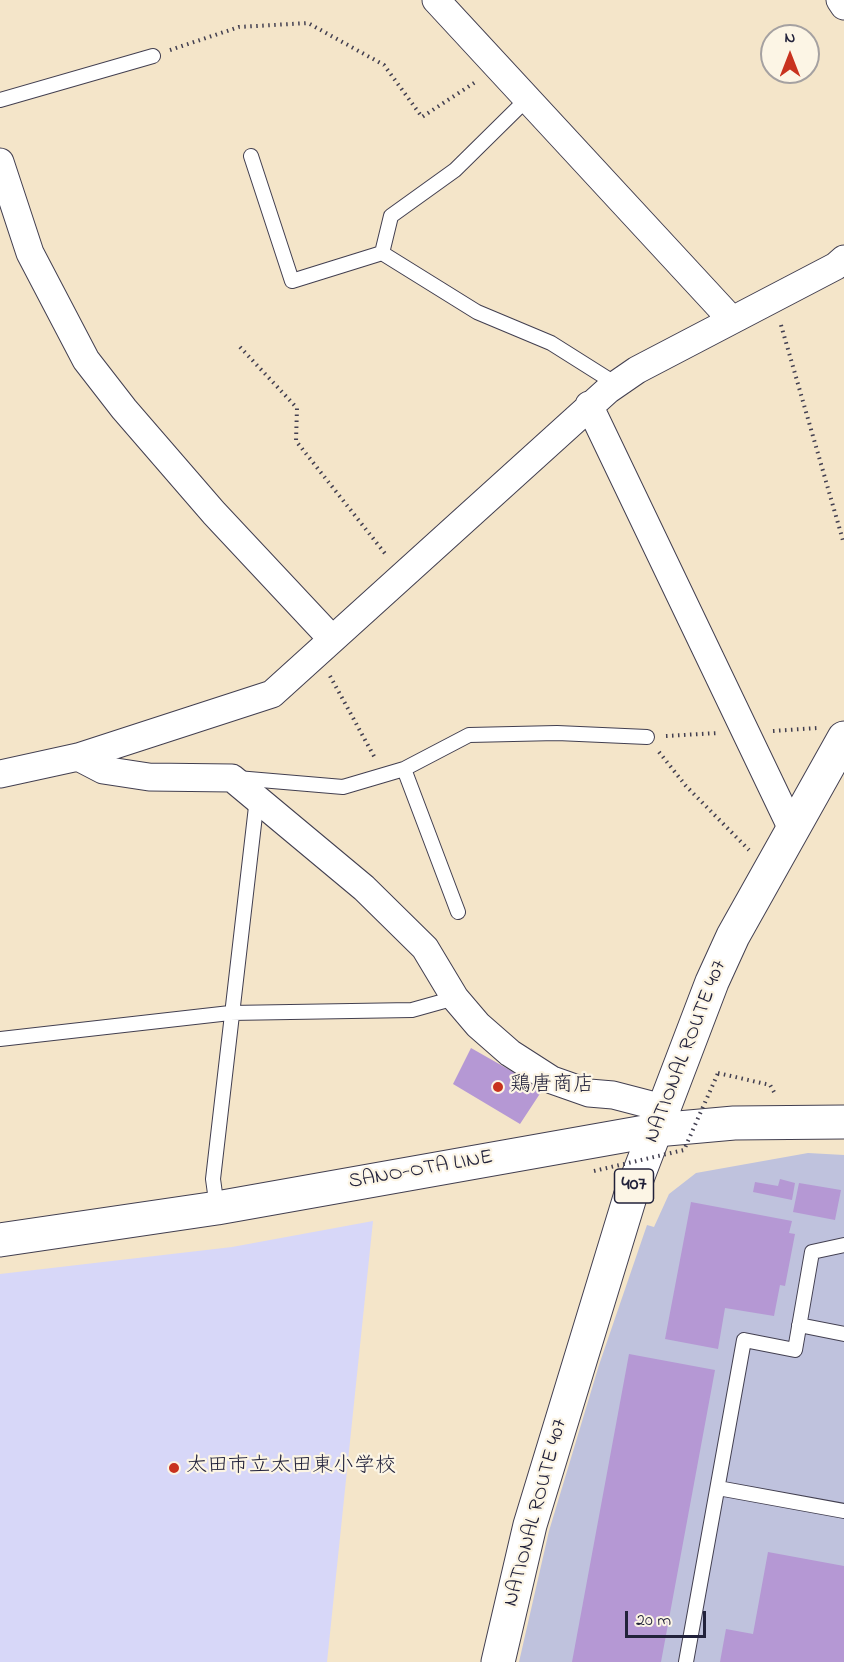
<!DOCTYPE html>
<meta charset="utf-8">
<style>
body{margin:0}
#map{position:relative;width:844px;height:1662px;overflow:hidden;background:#f4e5c9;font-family:"Indie Flower",sans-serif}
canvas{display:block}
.north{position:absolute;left:760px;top:24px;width:60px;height:60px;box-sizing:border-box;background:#fcf5e5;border:2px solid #a5a1a1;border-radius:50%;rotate:0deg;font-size:16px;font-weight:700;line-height:24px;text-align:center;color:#22223b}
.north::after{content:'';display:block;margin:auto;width:21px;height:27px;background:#c8321e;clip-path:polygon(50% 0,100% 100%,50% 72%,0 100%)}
.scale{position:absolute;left:625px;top:1611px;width:81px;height:27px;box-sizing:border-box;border:3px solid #22223b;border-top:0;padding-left:8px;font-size:18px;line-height:21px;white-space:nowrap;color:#22223b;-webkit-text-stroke:4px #fcf5e5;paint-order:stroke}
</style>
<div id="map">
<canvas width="844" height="1662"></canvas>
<div class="north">N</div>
<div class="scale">20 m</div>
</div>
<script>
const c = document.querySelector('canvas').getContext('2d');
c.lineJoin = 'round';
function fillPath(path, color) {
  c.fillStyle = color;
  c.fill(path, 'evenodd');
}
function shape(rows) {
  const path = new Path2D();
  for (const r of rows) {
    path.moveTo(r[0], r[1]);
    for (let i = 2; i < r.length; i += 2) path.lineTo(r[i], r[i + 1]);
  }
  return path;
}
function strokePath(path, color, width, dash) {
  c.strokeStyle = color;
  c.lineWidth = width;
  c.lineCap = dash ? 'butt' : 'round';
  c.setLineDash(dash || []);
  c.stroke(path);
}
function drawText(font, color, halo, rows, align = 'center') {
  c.font = font + ' "Indie Flower","Klee One",sans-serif';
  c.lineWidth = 4.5;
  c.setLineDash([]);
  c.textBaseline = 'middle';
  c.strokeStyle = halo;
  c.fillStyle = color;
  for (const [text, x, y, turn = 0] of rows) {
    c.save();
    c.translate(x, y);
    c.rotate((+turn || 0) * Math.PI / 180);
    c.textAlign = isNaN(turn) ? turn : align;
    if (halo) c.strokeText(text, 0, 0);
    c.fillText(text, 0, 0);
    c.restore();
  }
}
const built = shape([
 [373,1221,327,1662,0,1662,0,1274,232,1247]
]);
const industrial = shape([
 [808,1153,844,1155,844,1662,519,1662,549,1531,599,1365,647,1225,654,1227,669,1194,696,1173]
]);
const building = shape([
 [471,1048,543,1089,520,1124,453,1084],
 [780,1179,795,1183,792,1200,753,1192,755,1182,778,1186],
 [799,1183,841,1190,835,1220,793,1212],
 [691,1202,792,1221,789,1233,795,1234,785,1286,780,1285,774,1316,725,1308,718,1349,665,1339],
 [629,1354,715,1370,661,1662,572,1662],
 [768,1552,844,1566,844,1662,720,1662,726,1629,753,1634]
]);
const path = shape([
 [170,50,239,27,308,23,384,65,422,117,477,81],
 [781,325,844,544],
 [240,347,297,408,296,441,387,556],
 [330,676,375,758],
 [773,731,817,728],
 [666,736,718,733],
 [659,752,686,786,749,850],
 [718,1073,770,1085,774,1092]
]);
const service = shape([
 [0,100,153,56],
 [251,156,292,281,382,253,477,312,551,343,616,384],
 [382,253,391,216,455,170,527,99],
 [404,769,469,735,557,733,647,737],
 [237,778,343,787,404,769,458,912],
 [0,1039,230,1013,412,1010,455,998],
 [217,1208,213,1179,257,798],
 [799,1325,844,1334],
 [718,1488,844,1511],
 [686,1662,744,1340,795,1350,812,1252,844,1245]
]);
const minor = shape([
 [436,0,731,319],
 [840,0,844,6],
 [0,162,30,253,86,360,124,409,214,513,332,639],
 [589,405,792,829],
 [78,757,103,770,149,777,232,778,364,888,425,948,455,998,478,1025,510,1053,552,1080,589,1093,613,1095,663,1108],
 [0,774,78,757,272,694,608,390,637,370,836,266,844,259]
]);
const secondary = shape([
 [0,1240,217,1208,656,1130,734,1123,844,1122]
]);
const trunk = shape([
 [498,1662,530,1525,630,1197,712,982,733,936,844,738]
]);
const pathBridge = shape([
 [594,1171,684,1150,718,1073]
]);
const markers = [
 [498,1087,6,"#c8321e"],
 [174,1468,6,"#c8321e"]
];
const shields = [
 [634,1186,39]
];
const shieldNames = [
 ["407",634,1186]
];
const streetNames = [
 ["NATIONAL ROUTE 407",687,1052,-69],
 ["SANO-OTA LINE",421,1171,-10],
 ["NATIONAL ROUTE 407",537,1513,-75]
];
const poiNames = [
 ["鶏唐商店",510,1087],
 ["太田市立太田東小学校",186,1468]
];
fillPath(built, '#d7d7f8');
fillPath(industrial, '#bfc2dd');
fillPath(building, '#b598d4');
strokePath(service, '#423f50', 16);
strokePath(minor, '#423f50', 29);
strokePath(secondary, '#423f50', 35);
strokePath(trunk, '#423f50', 35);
strokePath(path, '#423f50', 4, [1.5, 4.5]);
strokePath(service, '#fff', 14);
strokePath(minor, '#fff', 27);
strokePath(secondary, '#fff', 33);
strokePath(trunk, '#fff', 33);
strokePath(pathBridge, '#423f50', 4, [1.5, 4.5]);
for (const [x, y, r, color] of markers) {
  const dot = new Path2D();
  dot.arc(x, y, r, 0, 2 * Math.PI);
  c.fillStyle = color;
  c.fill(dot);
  strokePath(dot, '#fcf5e5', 2);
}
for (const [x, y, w] of shields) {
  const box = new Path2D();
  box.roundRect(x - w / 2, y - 17, w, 34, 4.5);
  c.fillStyle = '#fcf5e5';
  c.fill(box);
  strokePath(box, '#22223b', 1.5);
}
drawText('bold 20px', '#22223b', null, shieldNames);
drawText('21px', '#22223b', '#fcf5e5', streetNames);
drawText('21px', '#22223b', '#fcf5e5', poiNames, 'left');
</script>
